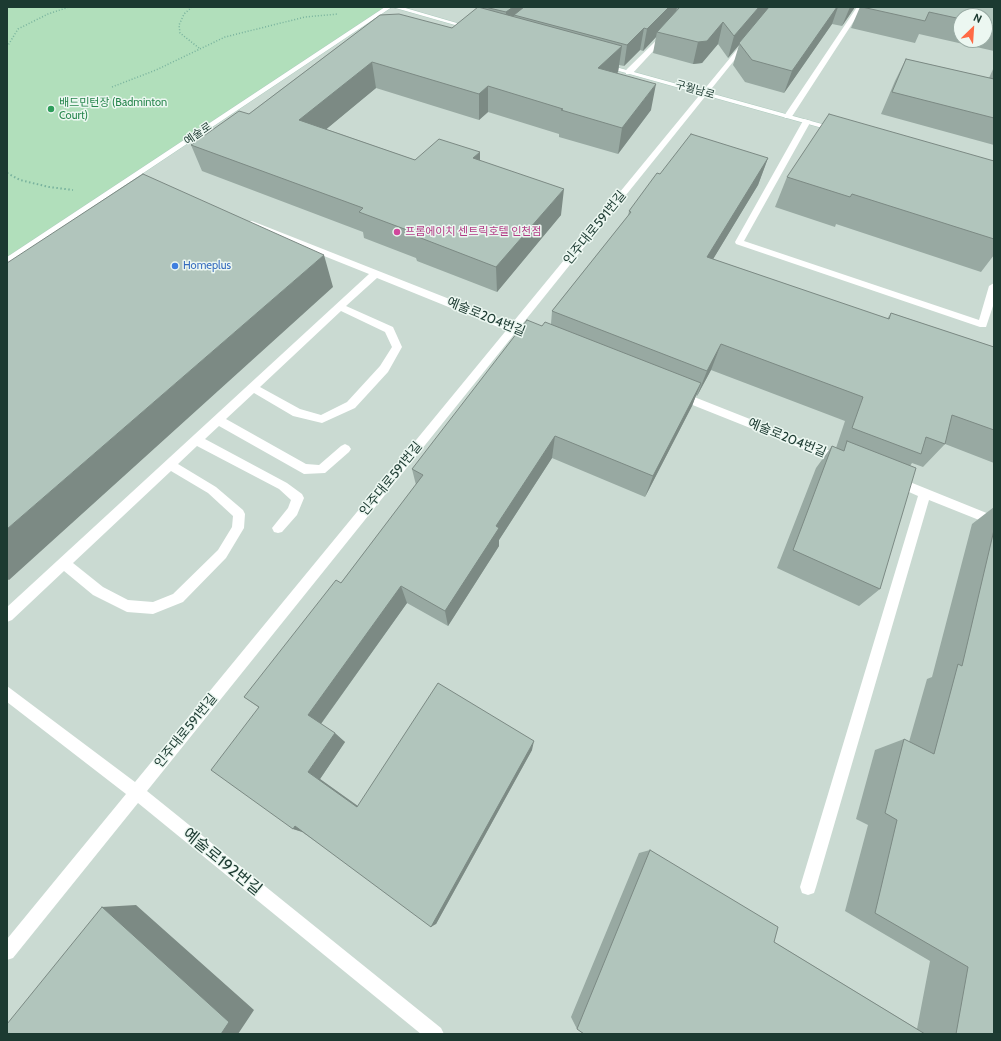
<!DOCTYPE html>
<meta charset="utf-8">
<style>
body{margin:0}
#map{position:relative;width:1001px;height:1041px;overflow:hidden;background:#dceae3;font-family:Cabin,sans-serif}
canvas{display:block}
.frame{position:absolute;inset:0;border:8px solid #1c3a31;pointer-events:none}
.north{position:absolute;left:953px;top:8px;width:40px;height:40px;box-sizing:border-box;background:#ecf7f1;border:1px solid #99aba4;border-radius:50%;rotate:25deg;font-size:11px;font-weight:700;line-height:16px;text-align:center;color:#1c3a31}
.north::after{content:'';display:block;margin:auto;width:14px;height:18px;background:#ff6a45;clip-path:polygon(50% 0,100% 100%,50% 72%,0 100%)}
</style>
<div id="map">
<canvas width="1001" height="1041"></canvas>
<div class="frame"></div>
<div class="north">N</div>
</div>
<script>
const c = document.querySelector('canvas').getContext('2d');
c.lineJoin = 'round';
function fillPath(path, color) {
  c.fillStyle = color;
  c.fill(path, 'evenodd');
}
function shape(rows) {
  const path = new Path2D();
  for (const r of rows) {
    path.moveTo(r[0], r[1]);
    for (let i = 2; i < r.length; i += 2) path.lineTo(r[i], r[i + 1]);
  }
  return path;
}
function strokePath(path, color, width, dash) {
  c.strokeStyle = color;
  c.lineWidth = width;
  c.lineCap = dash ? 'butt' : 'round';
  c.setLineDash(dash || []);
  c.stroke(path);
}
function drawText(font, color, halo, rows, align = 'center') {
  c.font = font + ' Cabin,"Noto Sans KR",sans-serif';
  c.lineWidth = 3;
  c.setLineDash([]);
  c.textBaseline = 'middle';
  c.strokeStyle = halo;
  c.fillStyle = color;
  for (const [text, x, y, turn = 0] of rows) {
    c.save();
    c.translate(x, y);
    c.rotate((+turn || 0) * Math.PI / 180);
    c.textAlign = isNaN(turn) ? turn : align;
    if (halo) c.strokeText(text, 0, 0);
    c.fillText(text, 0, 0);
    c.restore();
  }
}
const built = shape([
 [389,7,994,7,994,1034,7,1034,7,261],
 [961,16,985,16,985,40,961,40]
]);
const green = shape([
 [7,7,389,7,7,261]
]);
const pathFar1 = shape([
 [192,7,184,14,179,25,180,33,199,48],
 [7,47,18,29,48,14,69,7],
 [112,87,156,70,225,37,305,17,338,14]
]);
const path = shape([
 [7,173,20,180,49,187,73,190]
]);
const lane = shape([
 [857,7,863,7,791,118,785,118,784,116,857,7],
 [663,34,668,35,632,74,626,74,626,70,663,34],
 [804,119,811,121,744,241,979,320,989,286,994,283,994,303,986,327,980,327,736,244,735,242,804,119],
 [252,221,538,334,539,337,538,340,530,340,377,278,346,306,393,327,402,347,388,372,355,408,322,423,293,416,254,393,226,419,306,464,319,465,341,446,345,444,349,446,351,449,349,452,325,473,304,474,219,426,205,439,287,483,302,494,304,498,297,515,282,532,278,533,274,532,272,528,288,508,291,500,279,489,197,446,178,464,216,487,243,510,245,514,244,528,226,558,183,602,153,614,127,612,93,595,64,571,12,620,7,622,7,607,369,274,249,226,249,222,252,221],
 [341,311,385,332,392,347,380,366,347,402,321,415,300,409,260,387,341,311],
 [171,471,208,493,233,516,232,527,218,550,173,594,153,602,128,600,103,587,73,563,171,471],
 [679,391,846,457,848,460,846,463,838,463,675,398,674,395,679,391],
 [895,476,994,516,994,526,929,500,816,887,814,893,808,895,802,893,800,887,918,496,891,484,889,481,891,478,895,476]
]);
const street = shape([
 [744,41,749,42,147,791,441,1028,444,1034,421,1034,138,803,13,958,7,960,7,939,126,794,7,702,7,686,135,782,744,41]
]);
const secondary = shape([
 [385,7,402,7,474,28,469,29,392,7,7,264,7,257,385,7],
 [601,64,605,64,840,129,833,131,601,66,601,64]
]);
const wall = shape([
 [484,7,855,7,842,26,832,24,784,93,745,82,733,65,739,45,728,58,718,44,702,63,693,64,653,53,656,37,643,51,640,50,624,66,619,65,618,72,617,73,651,110,618,154,559,137,559,134,488,112,479,120,376,88,326,129,415,160,480,161,561,215,497,292,417,261,416,258,364,238,363,232,202,171,191,145,249,114,380,15,452,28,484,9],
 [860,7,994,7,994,51,919,34,915,43,851,28],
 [961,16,985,16,985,40,961,40],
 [906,59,989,78,994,67,994,145,881,114,895,81],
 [768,158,758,185,713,259,887,319,891,313,994,347,994,463,945,444,923,467,912,463,910,466,880,589,859,606,777,568,816,468,832,446,836,448,845,421,711,370,697,396,696,395,692,406,645,497,552,458,499,540,499,546,448,626,407,603,321,724,345,742,320,779,358,806,532,750,436,924,302,832,293,829,258,707,244,697,341,583,416,485,412,469,542,326,551,324,552,311,628,216,629,211,660,174],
 [994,161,994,255,981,272,836,224,835,227,775,207,787,177],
 [994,507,994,1034,584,1034,577,1029,571,1017,639,853,650,850,774,942,917,1029,930,961,845,911,868,825,856,819,875,750,904,739,909,742,927,679,932,677,972,524]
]);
const shadedWall = shape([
 [513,7,540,7,514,15,514,27,505,34,506,12],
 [669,7,677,7,675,18,657,32,656,37,643,51,647,29],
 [759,7,770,7,739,43,739,45,728,58,734,36],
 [837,7,838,7,832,24,784,93,792,71],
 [850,7,855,7,842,26],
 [723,22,718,44,702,63,693,64,698,42],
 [644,28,640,50,624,66,627,45],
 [622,46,618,72,595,94,598,68],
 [372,62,376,88,306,146,299,120],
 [656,84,651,110,618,154,622,128],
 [488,86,488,112,479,120,479,94],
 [480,152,480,178,473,158],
 [768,158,758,185,698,284,707,257],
 [564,189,561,215,497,292,496,267],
 [324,255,333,287,9,580,7,579,7,529],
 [721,344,711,370,697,396,707,371],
 [701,383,692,406,645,497,653,476],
 [555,436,552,458,499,540,499,546,448,626,445,611,496,526],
 [401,586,407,603,320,725,308,715],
 [335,733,345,742,320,779,366,812,357,807,308,772],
 [534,741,532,750,436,924,431,927],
 [295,826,306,833,293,829],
 [136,905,254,1010,238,1034,221,1034,102,907]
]);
const building = shape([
 [478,7,622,46,598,68,656,84,622,128,561,110,563,109,488,86,479,94,372,62,299,120,415,160,439,139,480,152,473,158,564,189,496,267,413,235,415,233,359,212,363,208,191,145,239,111,249,114,380,15,399,14,452,28,478,7],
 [485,7,513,7,506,12,485,7],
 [524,7,669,7,647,29,644,28,627,45,514,15,524,7],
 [680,7,759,7,734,36,723,22,707,41,698,42,657,32,680,7],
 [769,7,837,7,792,71,752,60,739,43,769,7],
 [862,7,994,7,994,26,985,24,985,16,961,16,961,19,929,12,925,21,862,7],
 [906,59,994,79,994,118,892,92,906,59],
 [829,114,994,161,994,239,852,194,850,197,787,177,829,114],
 [691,134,768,158,707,257,889,319,891,313,994,347,994,430,952,415,945,444,926,437,921,454,852,428,863,397,721,344,707,371,552,311,631,212,629,211,657,173,660,174,691,134],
 [143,174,324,255,7,529,7,263,143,174],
 [527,320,542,326,545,322,701,383,653,476,555,436,496,526,499,528,445,611,401,586,308,715,335,733,308,772,357,807,438,683,534,741,431,927,295,826,293,829,211,770,259,707,244,697,336,580,341,583,423,475,412,469,527,320],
 [847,441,916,468,880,589,793,550,832,446,844,451,847,441],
 [994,530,994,1034,956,1034,968,967,875,913,897,820,885,813,904,739,934,754,958,664,962,666,994,530],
 [650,850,778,927,774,942,925,1034,584,1034,577,1029,650,850],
 [102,907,229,1022,221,1034,7,1034,7,1024,102,907]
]);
const markers = [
 [51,109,4,"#2e9e5b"],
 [397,232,4,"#d1479c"],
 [175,266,4,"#3f7fe0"]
];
const farStreetnames = [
 ["구월남로",695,90,16],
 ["예술로",198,134,-34]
];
const farLeisurenames = [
 ["배드민턴장 (Badminton",59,103],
 ["Court)",59,116]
];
const farHotelnames = [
 ["프롬에이치 센트릭호텔 인천점",405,232]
];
const farShopnames = [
 ["Homeplus",183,266]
];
const streetNames = [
 ["인주대로591번길",595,228,-51],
 ["예술로204번길",486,317,22],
 ["예술로204번길",787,438,22],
 ["인주대로591번길",391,479,-51],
 ["인주대로591번길",186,731,-51]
];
const nearStreetnames = [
 ["예술로192번길",222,862,39]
];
fillPath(built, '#cadad2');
fillPath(green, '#b1dfbb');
strokePath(secondary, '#aecbbf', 1);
strokePath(pathFar1, '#78b29d', 1.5, [1, 2]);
strokePath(path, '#78b29d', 2, [1.5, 2.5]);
fillPath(lane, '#fff');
fillPath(street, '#fff');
fillPath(secondary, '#fff');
fillPath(wall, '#98a9a2');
fillPath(shadedWall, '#7c8a84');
fillPath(building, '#b1c5bc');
strokePath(building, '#7c8a84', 1);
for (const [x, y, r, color] of markers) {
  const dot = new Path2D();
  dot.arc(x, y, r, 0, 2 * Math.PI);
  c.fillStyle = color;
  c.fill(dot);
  strokePath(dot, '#ecf7f1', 1.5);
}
drawText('11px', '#1c3a31', '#ecf7f1', farStreetnames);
drawText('11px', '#27864d', '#ecf7f1', farLeisurenames, 'left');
drawText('11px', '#b23c85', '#ecf7f1', farHotelnames, 'left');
drawText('11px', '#366cbe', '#ecf7f1', farShopnames, 'left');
drawText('13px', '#1c3a31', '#ecf7f1', streetNames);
drawText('16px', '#1c3a31', '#ecf7f1', nearStreetnames);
</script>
